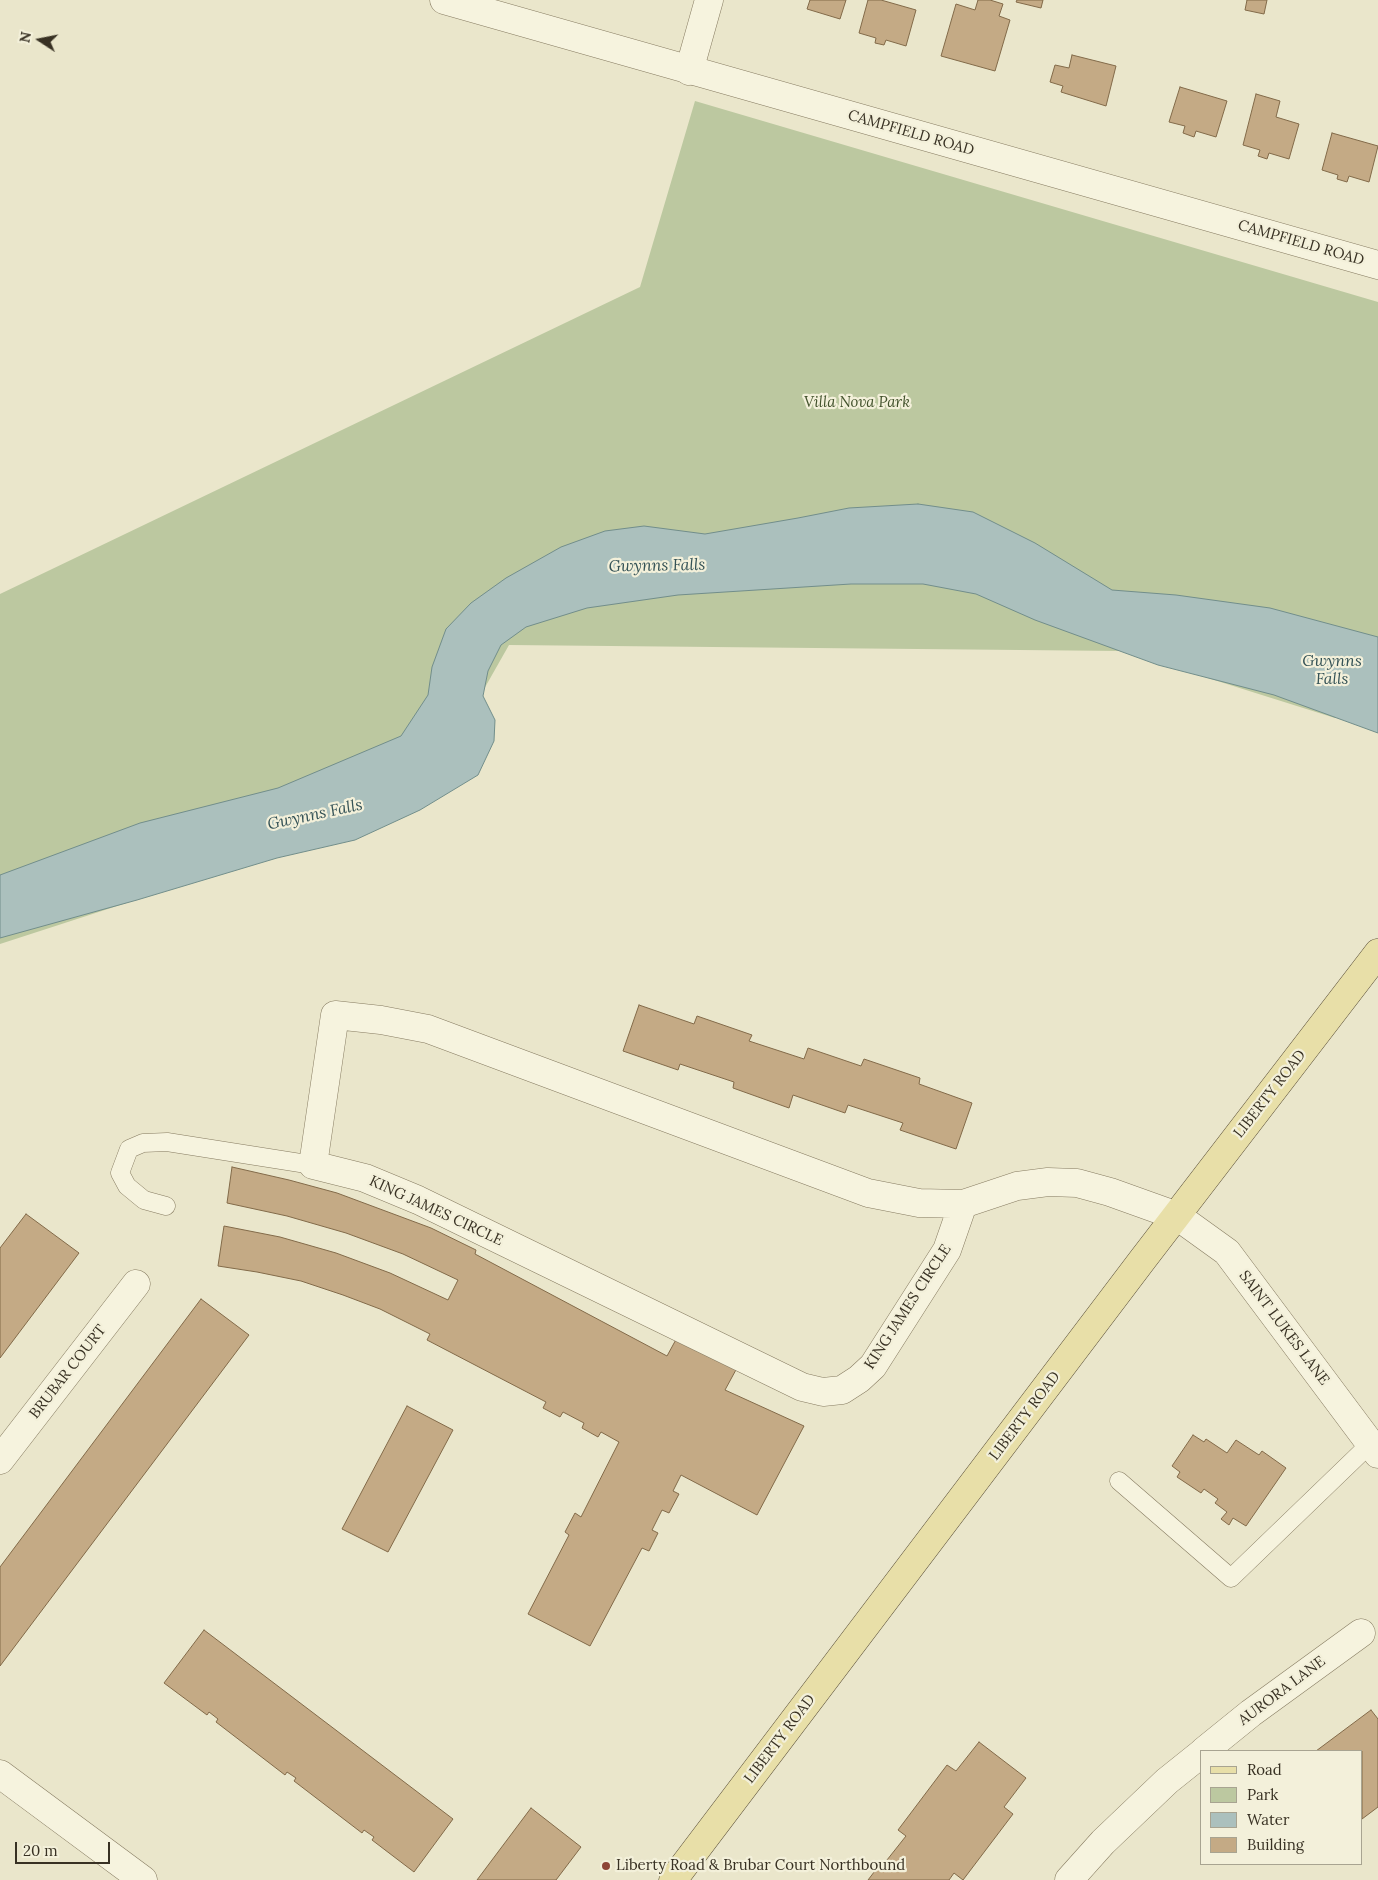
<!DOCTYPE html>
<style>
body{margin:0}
#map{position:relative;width:1378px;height:1880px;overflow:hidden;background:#eae6cb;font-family:Lora,serif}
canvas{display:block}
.legend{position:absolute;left:1200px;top:1750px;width:162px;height:115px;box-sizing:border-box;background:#f3f0da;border:1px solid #a8a491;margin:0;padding:6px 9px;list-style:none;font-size:15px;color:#383123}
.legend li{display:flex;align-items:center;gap:10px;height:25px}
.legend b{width:25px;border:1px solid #a8a491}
.north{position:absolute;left:15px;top:15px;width:50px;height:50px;-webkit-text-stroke:4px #f3f0da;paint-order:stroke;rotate:281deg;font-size:14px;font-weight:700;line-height:20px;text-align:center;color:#383123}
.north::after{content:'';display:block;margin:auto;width:18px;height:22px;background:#383123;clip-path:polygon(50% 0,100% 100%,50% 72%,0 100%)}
.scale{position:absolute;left:15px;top:1842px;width:95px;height:22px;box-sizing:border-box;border:2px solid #383123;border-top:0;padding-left:6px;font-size:15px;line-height:18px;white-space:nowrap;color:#383123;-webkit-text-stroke:4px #f3f0da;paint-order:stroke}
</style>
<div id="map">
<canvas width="1378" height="1880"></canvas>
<ul class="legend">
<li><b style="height:6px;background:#e8dfa8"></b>Road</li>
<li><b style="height:14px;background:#bcc8a0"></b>Park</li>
<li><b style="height:14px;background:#abc0bd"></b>Water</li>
<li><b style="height:14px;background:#c4aa85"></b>Building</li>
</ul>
<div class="north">N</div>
<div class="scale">20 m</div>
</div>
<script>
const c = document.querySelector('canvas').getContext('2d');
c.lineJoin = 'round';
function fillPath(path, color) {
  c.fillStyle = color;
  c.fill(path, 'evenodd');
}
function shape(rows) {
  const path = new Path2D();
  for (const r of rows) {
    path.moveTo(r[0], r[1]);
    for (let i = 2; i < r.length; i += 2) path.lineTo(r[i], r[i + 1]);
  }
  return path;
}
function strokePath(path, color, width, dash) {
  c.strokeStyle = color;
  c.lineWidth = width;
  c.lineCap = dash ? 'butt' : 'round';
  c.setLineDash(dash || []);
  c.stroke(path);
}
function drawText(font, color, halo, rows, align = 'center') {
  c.font = font + ' Lora,serif';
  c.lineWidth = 4.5;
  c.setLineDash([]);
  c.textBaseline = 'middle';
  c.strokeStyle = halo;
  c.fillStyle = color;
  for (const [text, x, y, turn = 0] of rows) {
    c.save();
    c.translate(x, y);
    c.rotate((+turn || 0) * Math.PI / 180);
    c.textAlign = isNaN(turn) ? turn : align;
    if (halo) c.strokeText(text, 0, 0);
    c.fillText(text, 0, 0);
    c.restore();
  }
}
const green = shape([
 [695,101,1378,302,1378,667,1335,718,1122,651,509,645,416,809,0,944,0,594,640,287]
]);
const water = shape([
 [918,504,973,512,1035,543,1112,590,1176,595,1270,608,1378,637,1378,733,1274,695,1158,665,1035,620,976,594,923,584,851,584,678,595,587,608,526,627,501,645,488,671,483,696,495,720,494,741,478,775,420,810,355,840,277,858,137,900,0,938,0,875,140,823,278,788,401,736,428,695,432,667,446,629,471,603,506,578,561,547,605,531,644,526,705,534,798,518,849,508,918,504]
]);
const building = shape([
 [810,0,846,0,840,19,807,9,810,0],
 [868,0,881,0,916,10,906,46,886,40,884,45,875,43,876,38,859,33,868,0],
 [978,0,990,0,1003,4,999,16,1010,20,995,71,941,56,956,4,975,10,978,0],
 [1017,0,1043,0,1041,8,1016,2,1017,0],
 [1247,0,1267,0,1264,14,1245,10,1247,0],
 [1072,55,1116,66,1106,106,1061,92,1063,86,1050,82,1055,65,1069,68,1072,55],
 [1180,87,1227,101,1216,137,1196,131,1194,137,1183,133,1185,126,1169,122,1180,87],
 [1256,94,1280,101,1276,117,1299,124,1289,159,1269,153,1267,159,1258,156,1260,150,1243,145,1256,94],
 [1332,133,1378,146,1369,182,1349,176,1347,182,1337,179,1338,175,1322,170,1332,133],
 [639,1005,694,1024,697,1016,752,1035,749,1041,804,1059,808,1048,861,1066,864,1059,920,1078,919,1084,972,1103,956,1149,900,1130,903,1123,848,1105,845,1113,793,1095,789,1108,733,1088,734,1082,680,1064,678,1070,623,1051,639,1005],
 [232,1167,289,1180,337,1193,431,1228,476,1250,475,1254,667,1356,685,1323,744,1355,725,1390,804,1426,757,1515,681,1475,673,1491,679,1494,669,1513,662,1510,652,1530,658,1533,649,1551,642,1548,590,1646,528,1614,569,1535,565,1532,575,1513,581,1517,619,1442,601,1432,598,1437,582,1428,584,1423,563,1412,560,1417,543,1408,546,1402,427,1340,430,1334,380,1309,343,1295,301,1281,257,1272,218,1266,224,1226,280,1237,336,1253,390,1273,448,1300,458,1280,403,1254,346,1233,287,1216,227,1203,232,1167],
 [26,1214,79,1253,0,1358,0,1248,26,1214],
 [201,1299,249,1335,0,1666,0,1567,201,1299],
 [407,1406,453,1430,388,1552,342,1529,407,1406],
 [1193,1435,1204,1442,1206,1439,1227,1453,1236,1440,1259,1455,1262,1451,1286,1468,1246,1526,1233,1518,1229,1525,1221,1519,1227,1512,1215,1503,1218,1499,1204,1489,1201,1493,1177,1477,1180,1472,1172,1466,1193,1435],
 [204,1630,453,1819,414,1872,372,1840,374,1837,364,1830,362,1833,294,1781,296,1778,287,1772,285,1775,216,1722,218,1719,209,1712,207,1715,164,1683,204,1630],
 [1371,1710,1378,1719,1378,1807,1362,1819,1362,1751,1316,1751,1371,1710],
 [979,1742,1026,1778,1004,1807,1013,1814,963,1880,954,1873,949,1880,868,1880,881,1863,883,1865,906,1836,898,1830,947,1765,956,1771,979,1742],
 [531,1808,581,1847,556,1880,477,1880,531,1808]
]);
const service = shape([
 [166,1206,144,1200,127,1186,120,1173,129,1149,143,1143,167,1142,313,1165],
 [1119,1481,1231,1578,1370,1444]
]);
const minor = shape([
 [689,71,709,0],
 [963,1204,947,1250,873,1366,859,1379,842,1390,823,1392,802,1387,418,1200,365,1178,313,1165,335,1015,381,1020,428,1029,868,1193,919,1203,963,1204,1017,1186,1048,1182,1077,1183,1110,1192,1177,1216],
 [0,1460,136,1284],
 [1204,1751,1251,1713,1361,1633],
 [0,1774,143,1880],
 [1069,1880,1103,1842,1167,1781,1202,1753]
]);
const tertiary = shape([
 [444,0,1378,265],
 [1177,1216,1227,1252,1378,1454]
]);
const primary = shape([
 [673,1880,1143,1259,1378,953]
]);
const markers = [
 [606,1866,5,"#8e4637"]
];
const streetNames = [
 ["CAMPFIELD ROAD",911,133,16],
 ["CAMPFIELD ROAD",1301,243,16],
 ["LIBERTY ROAD",1270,1094,-52],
 ["KING JAMES CIRCLE",436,1211,25],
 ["KING JAMES CIRCLE",908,1307,-57],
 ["SAINT LUKES LANE",1284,1328,53],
 ["BRUBAR COURT",68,1372,-52],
 ["LIBERTY ROAD",1025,1416,-53],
 ["AURORA LANE",1282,1691,-37],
 ["LIBERTY ROAD",780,1739,-53]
];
const parkNames = [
 ["Villa Nova Park",857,403]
];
const poiNames = [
 ["Liberty Road & Brubar Court Northbound",616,1866]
];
const waterNames = [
 ["Gwynns Falls",657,566,-1],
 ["Gwynns",1332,661],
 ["Falls",1332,679],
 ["Gwynns Falls",315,815,-12]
];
fillPath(green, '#bcc8a0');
fillPath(water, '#abc0bd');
strokePath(water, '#728e8b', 1);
fillPath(building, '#c4aa85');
strokePath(building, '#826a49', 1);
strokePath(service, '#867b61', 19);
strokePath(minor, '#867b61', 29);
strokePath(tertiary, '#867b61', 29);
strokePath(primary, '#544934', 29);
strokePath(service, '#f6f3de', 18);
strokePath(minor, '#f6f3de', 28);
strokePath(tertiary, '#f6f3de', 28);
strokePath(primary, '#e8dfa8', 28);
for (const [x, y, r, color] of markers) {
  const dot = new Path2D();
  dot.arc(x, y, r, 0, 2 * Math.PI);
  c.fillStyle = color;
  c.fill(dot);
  strokePath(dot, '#f3f0da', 2);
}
drawText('15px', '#383123', '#f3f0da', streetNames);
drawText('italic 15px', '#42522c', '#f3f0da', parkNames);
drawText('15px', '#383123', '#f3f0da', poiNames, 'left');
drawText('italic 16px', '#345256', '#f3f0da', waterNames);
</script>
